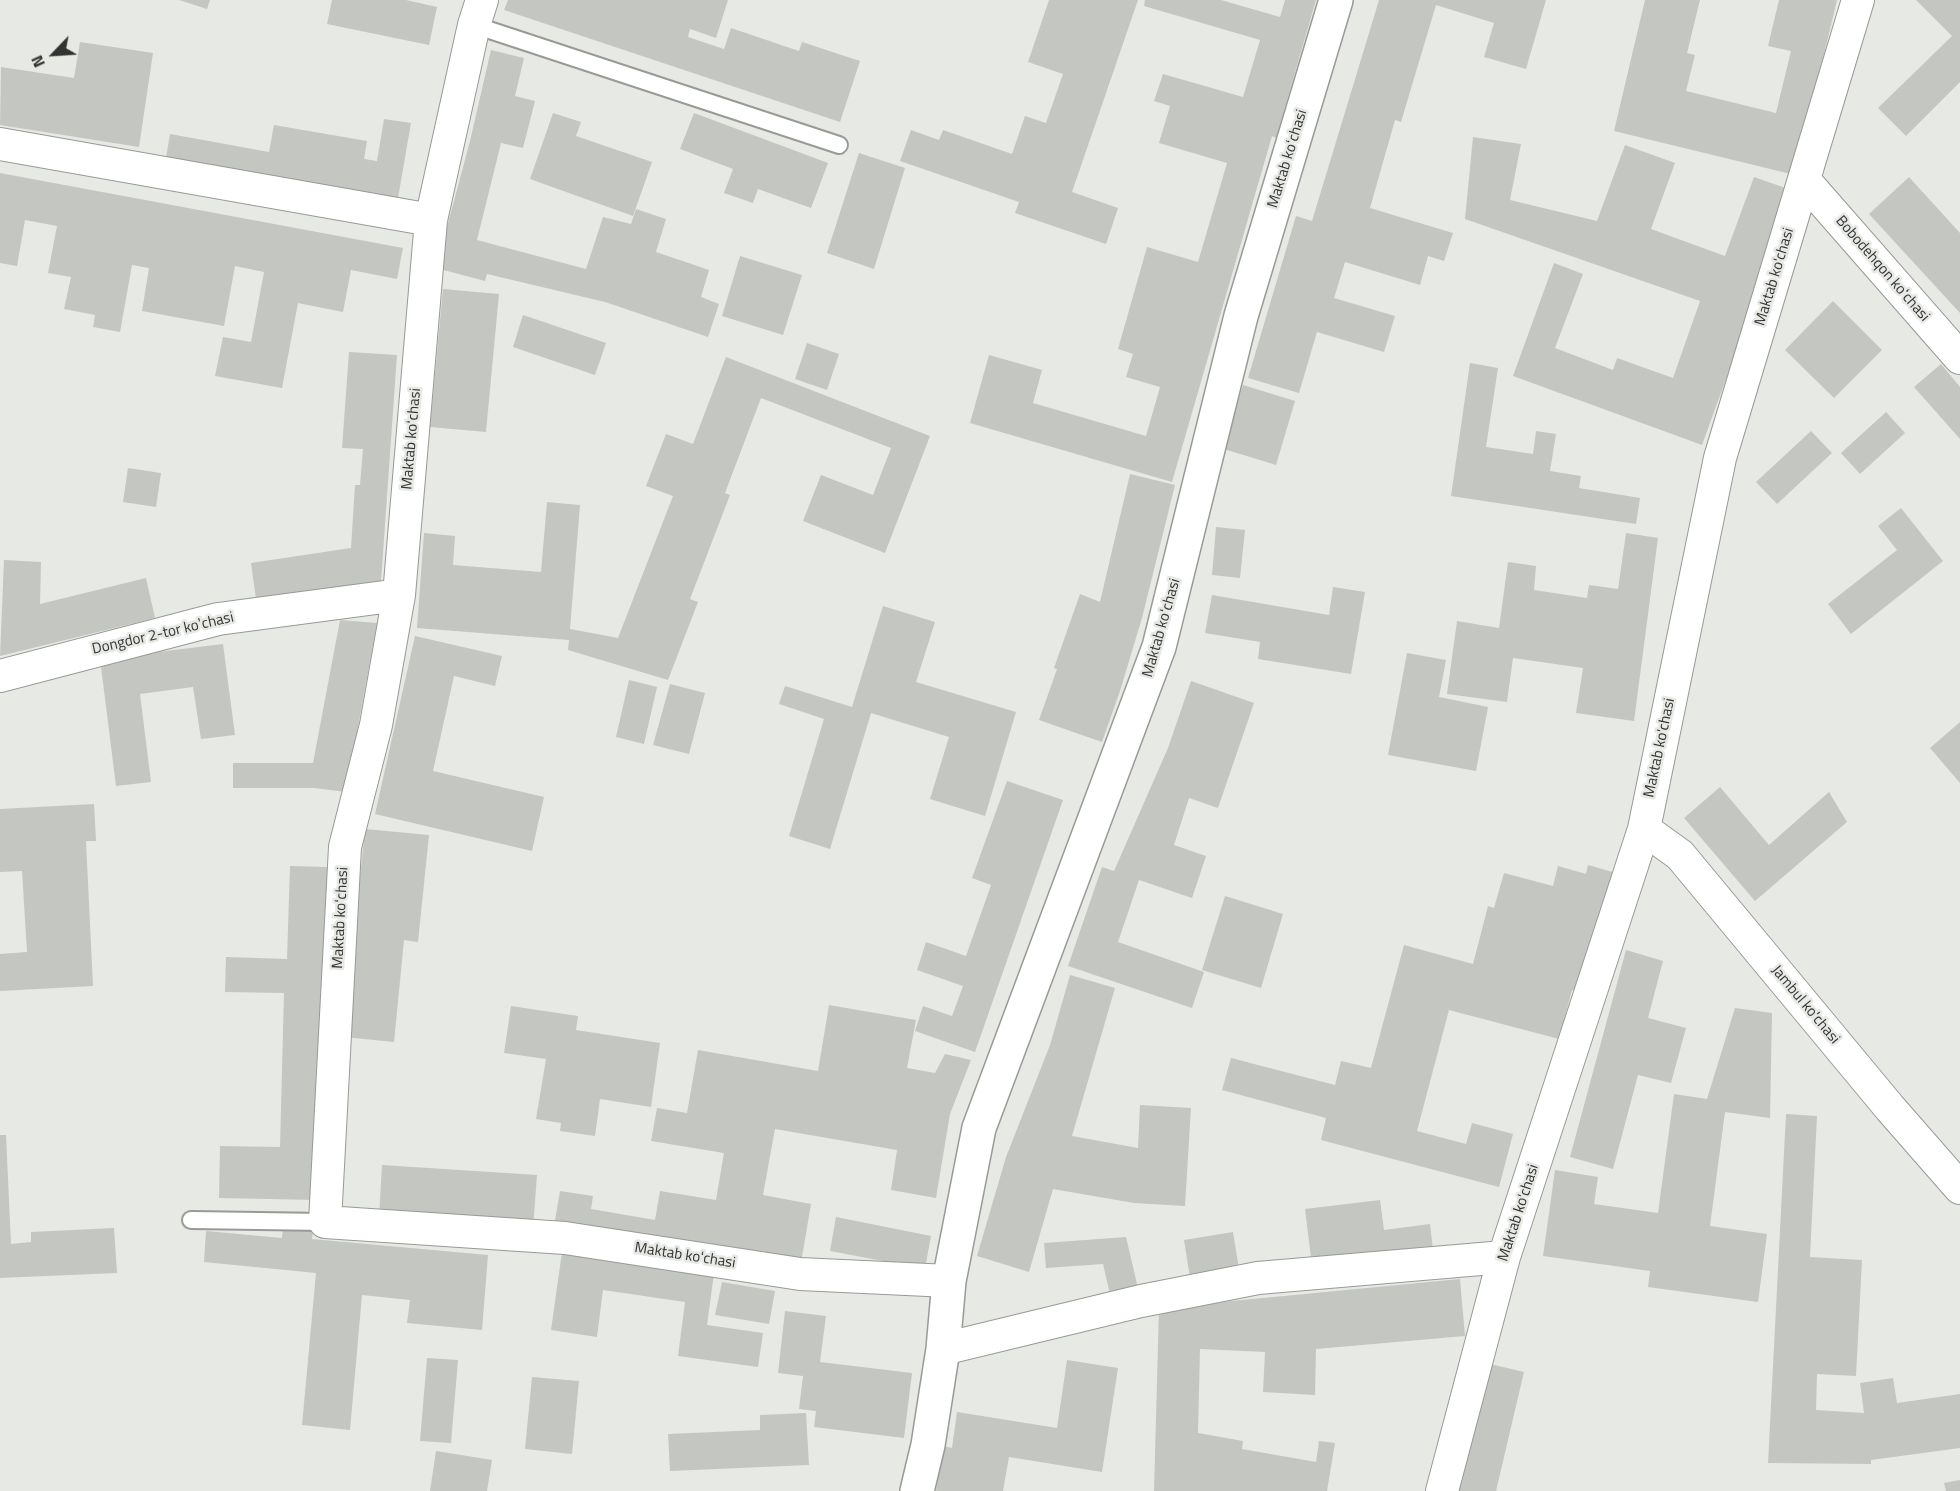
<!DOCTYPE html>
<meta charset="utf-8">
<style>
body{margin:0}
#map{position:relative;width:1960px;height:1491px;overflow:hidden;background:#e7e9e5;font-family:"Titillium Web",sans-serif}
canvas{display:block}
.north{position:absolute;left:24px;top:24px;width:60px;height:60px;-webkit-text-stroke:4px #e7e9e5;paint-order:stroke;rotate:245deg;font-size:16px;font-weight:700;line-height:24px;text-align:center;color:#323332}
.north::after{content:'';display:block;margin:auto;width:21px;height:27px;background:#323332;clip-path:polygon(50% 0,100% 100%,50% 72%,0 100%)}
</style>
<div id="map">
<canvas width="1960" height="1491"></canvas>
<div class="north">N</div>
</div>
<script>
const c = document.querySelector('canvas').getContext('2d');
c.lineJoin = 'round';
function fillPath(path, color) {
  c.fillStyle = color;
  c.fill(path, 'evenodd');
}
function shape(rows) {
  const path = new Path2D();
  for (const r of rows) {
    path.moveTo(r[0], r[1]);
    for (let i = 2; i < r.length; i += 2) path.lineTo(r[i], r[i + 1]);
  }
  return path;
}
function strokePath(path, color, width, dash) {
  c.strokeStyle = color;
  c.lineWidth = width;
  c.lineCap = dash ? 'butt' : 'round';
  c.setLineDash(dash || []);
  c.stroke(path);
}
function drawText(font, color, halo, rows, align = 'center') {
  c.font = font + ' "Titillium Web",sans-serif';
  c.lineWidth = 5;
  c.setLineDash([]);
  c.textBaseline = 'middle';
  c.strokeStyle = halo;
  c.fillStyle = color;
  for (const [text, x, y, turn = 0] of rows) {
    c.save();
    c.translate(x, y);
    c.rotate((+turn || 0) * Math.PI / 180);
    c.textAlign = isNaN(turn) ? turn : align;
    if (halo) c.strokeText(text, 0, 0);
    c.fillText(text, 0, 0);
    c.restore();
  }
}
const building = shape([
 [179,0,210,0,207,9],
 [332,0,406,0,437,7,429,45,327,24],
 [508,0,728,0,716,38,690,29,688,37,724,49,731,28,799,51,802,42,860,61,840,122,504,10],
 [1049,0,1138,0,1072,192,1118,208,1106,244,1015,213,1019,202,900,161,911,130,939,140,943,130,1012,154,1025,116,1046,123,1063,74,1028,62],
 [1145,0,1221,0,1280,17,1285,0,1316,0,1276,138,1272,136,1172,482,970,423,989,355,1042,370,1033,403,1146,436,1160,387,1126,377,1133,354,1118,349,1147,247,1198,262,1227,163,1159,143,1170,106,1154,101,1163,74,1243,97,1260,40,1144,6],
 [1379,0,1546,0,1526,69,1484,57,1494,23,1436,5,1401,122,1395,120,1370,208,1453,233,1444,261,1428,256,1420,285,1345,262,1334,298,1395,316,1384,352,1317,332,1299,393,1248,378,1296,216,1312,221],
 [1645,0,1700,0,1687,53,1695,55,1686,91,1776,113,1791,51,1768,46,1779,0,1837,0,1795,175,1614,131],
 [1916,0,1960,0,1960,82,1906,136,1878,108,1952,36],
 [80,42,153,53,139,147,0,125,1,67,74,78],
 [491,50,524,58,515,96,535,101,523,148,501,143,477,240,586,269,603,217,631,224,636,209,666,219,656,252,709,270,701,297,719,304,708,337,605,302,487,274,485,281,436,268,470,141],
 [553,113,581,122,576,136,652,162,633,216,530,179],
 [694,113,828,163,811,208,758,189,753,203,724,193,733,169,680,149],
 [384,119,411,123,398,198,166,158,170,134,269,152,274,125,367,141,364,159,377,161],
 [1473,137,1521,144,1510,200,1597,221,1625,145,1675,163,1651,229,1725,256,1754,177,1794,191,1702,445,1513,376,1554,263,1583,274,1555,348,1613,370,1617,358,1673,378,1700,301,1465,219],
 [859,153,905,168,874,269,827,253],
 [0,173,403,248,397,279,351,270,343,312,298,303,282,388,215,376,223,337,251,342,264,272,235,266,224,326,142,311,149,268,132,265,120,332,93,327,95,315,64,309,71,277,48,273,57,226,25,220,17,266,0,263],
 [1909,177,1960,233,1960,313,1869,214],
 [740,256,802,275,783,335,722,316],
 [443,289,499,294,486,432,430,427],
 [1833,301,1882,350,1834,398,1785,350],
 [523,315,606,343,595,375,513,347],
 [807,343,839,354,827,390,795,379],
 [349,352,397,355,381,581,256,599,251,563,351,548,355,485,360,485,363,449,342,448],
 [726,357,930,436,885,553,803,521,821,475,873,495,891,448,761,398,725,493,730,495,690,599,698,602,668,680,568,650,569,640,417,628,424,533,455,536,453,565,541,572,547,502,580,505,570,629,618,638,673,496,646,486,666,434,693,444],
 [1470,363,1498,368,1486,447,1533,454,1536,431,1556,434,1550,471,1581,476,1579,488,1640,498,1636,524,1451,496],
 [1941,364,1960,387,1960,439,1914,387],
 [1243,385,1295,401,1276,465,1224,449],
 [1886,412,1905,433,1860,474,1841,453],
 [1811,431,1832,453,1777,504,1756,482],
 [128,468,161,473,156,507,123,502],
 [1130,474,1175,485,1142,618,1120,691,1102,742,1039,720,1057,669,1054,668,1080,594,1100,602],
 [1901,508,1943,561,1851,634,1828,604,1897,550,1878,526],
 [1216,527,1245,530,1240,578,1212,575],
 [1626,533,1658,538,1634,721,1576,713,1583,668,1513,658,1507,702,1447,694,1457,621,1499,628,1508,562,1536,566,1534,590,1587,598,1589,585,1618,589],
 [4,560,41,562,40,604,146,578,155,618,0,656],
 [1333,587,1365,592,1351,674,1258,659,1260,642,1205,633,1212,595,1329,615],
 [883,606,935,622,916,682,1016,712,985,816,930,799,949,737,871,713,830,849,789,836,824,719,779,704,785,686,852,707],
 [340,620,377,623,346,792,314,788,233,788,233,763,313,763],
 [415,636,502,656,495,686,454,676,433,771,544,797,532,851,375,814],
 [223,644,235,735,201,739,193,687,140,694,151,782,116,786,100,659],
 [1407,653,1446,660,1439,697,1488,707,1476,771,1388,755],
 [629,680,657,687,644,744,616,737],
 [1191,681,1254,703,1218,808,1189,798,1174,845,1206,856,1192,898,1139,880,1118,942,1204,972,1192,1008,1068,966,1102,867,1114,871,1168,748],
 [670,684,705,693,689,754,653,745],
 [1960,722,1960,783,1930,748],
 [1007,781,1063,800,975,1052,915,1031,923,1006,952,1016,963,986,917,970,926,942,966,956,991,885,972,878],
 [1720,787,1769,845,1829,792,1847,822,1755,901,1684,818],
 [94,804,96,841,86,841,93,986,0,991,0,954,27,952,22,871,0,872,0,809],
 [365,829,429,835,418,942,404,940,394,1042,344,1037],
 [1588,865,1616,873,1584,993,1572,990,1559,1039,1449,1010,1417,1131,1466,1144,1472,1123,1513,1134,1499,1187,1321,1140,1326,1118,1222,1090,1231,1058,1335,1085,1341,1061,1371,1068,1404,945,1473,964,1488,906,1494,908,1504,873,1553,886,1558,866,1586,874],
 [290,866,328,867,321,994,317,1200,219,1198,220,1146,280,1147,284,993,225,992,226,957,287,959],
 [1225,896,1283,914,1261,988,1202,970],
 [1626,950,1663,961,1648,1018,1686,1028,1671,1083,1638,1075,1613,1169,1570,1157],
 [1070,975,1115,988,1072,1136,1138,1148,1140,1105,1191,1108,1185,1206,1134,1203,1053,1189,1029,1272,977,1256,1006,1157,1050,1045],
 [829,1005,916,1020,907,1068,935,1073,945,1054,971,1060,950,1114,936,1198,891,1190,897,1150,775,1129,763,1195,811,1204,800,1269,554,1226,560,1191,593,1196,591,1209,655,1220,660,1191,716,1200,724,1153,651,1141,657,1108,687,1113,698,1050,818,1071],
 [511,1006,578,1016,576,1030,660,1043,651,1107,600,1099,595,1136,560,1131,561,1123,536,1119,546,1059,504,1053],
 [1735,1008,1772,1013,1770,1118,1725,1112,1710,1226,1767,1234,1758,1302,1648,1287,1650,1271,1543,1256,1555,1170,1598,1177,1594,1204,1658,1213,1674,1094,1707,1099],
 [1786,1114,1817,1116,1810,1257,1862,1260,1856,1376,1817,1374,1816,1410,1864,1413,1860,1383,1893,1378,1897,1403,1960,1394,1960,1448,1871,1460,1871,1464,1768,1463],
 [0,1135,6,1135,11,1244,31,1242,31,1232,114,1228,117,1273,0,1278],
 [382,1165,537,1175,533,1228,379,1218],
 [1380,1200,1384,1230,1430,1224,1433,1250,1312,1266,1305,1209],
 [836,1217,931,1236,925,1269,830,1251],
 [283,1228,313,1231,312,1239,488,1255,482,1330,407,1323,410,1300,362,1295,350,1430,302,1425,316,1273,204,1262,206,1231,282,1238],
 [1233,1232,1239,1269,1190,1278,1184,1240],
 [1126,1237,1141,1301,1113,1307,1103,1264,1046,1268,1044,1243],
 [563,1245,715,1266,707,1325,763,1333,758,1367,678,1356,685,1302,603,1290,597,1337,551,1330],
 [1460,1279,1465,1336,1316,1349,1315,1395,1263,1392,1265,1352,1200,1349,1198,1433,1243,1441,1242,1449,1316,1462,1319,1441,1335,1443,1327,1491,1154,1491,1159,1308],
 [722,1282,775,1291,769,1324,715,1315],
 [785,1311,826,1316,820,1362,912,1373,904,1438,814,1427,816,1411,799,1409,803,1376,778,1373],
 [427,1358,458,1360,451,1443,420,1441],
 [1067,1360,1118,1368,1102,1472,1009,1457,1003,1491,936,1491,943,1446,952,1448,957,1412,1057,1428],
 [1486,1363,1524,1372,1496,1491,1457,1491],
 [532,1377,579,1381,572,1454,525,1449],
 [806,1413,809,1465,670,1471,668,1434,760,1430,760,1415],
 [436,1451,492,1460,487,1491,430,1491],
 [1960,1480,1960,1491,1946,1491,1944,1483]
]);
const service = shape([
 [474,25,839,145],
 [191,1220,325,1222]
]);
const minor = shape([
 [482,0,474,25,431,220,399,595,376,725,345,847,325,1222,565,1238,800,1274,949,1281],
 [0,144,431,220],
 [1805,181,1960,358],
 [0,676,218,619,399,595],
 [1644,829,1680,855,1890,1108,1960,1188],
 [943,1349,1141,1301,1258,1278,1504,1257],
 [1442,1491,1504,1257,1644,829,1720,458,1858,0]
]);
const tertiary = shape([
 [917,1491,928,1445,943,1349,949,1281,979,1128,1159,647,1241,316,1336,0]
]);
const streetNames = [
 ["Maktab koʻchasi",1288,159,-73],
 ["Bobodehqon koʻchasi",1882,269,49],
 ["Maktab ko'chasi",1775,277,-73],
 ["Maktab koʻchasi",412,439,-85],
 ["Maktab koʻchasi",1162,628,-74],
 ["Dongdor 2-tor koʼchasi",163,634,-13],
 ["Maktab ko'chasi",1660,748,-78],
 ["Maktab koʻchasi",341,918,-87],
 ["Jambul ko'chasi",1805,1005,50],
 ["Maktab ko'chasi",1519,1213,-72],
 ["Maktab koʻchasi",685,1256,9]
];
fillPath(building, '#c4c6c1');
strokePath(service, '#989a96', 20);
strokePath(minor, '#989a96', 34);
strokePath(tertiary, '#989a96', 36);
strokePath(service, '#fff', 16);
strokePath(minor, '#fff', 32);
strokePath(tertiary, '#fff', 33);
drawText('15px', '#323332', '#e7e9e5', streetNames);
</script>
